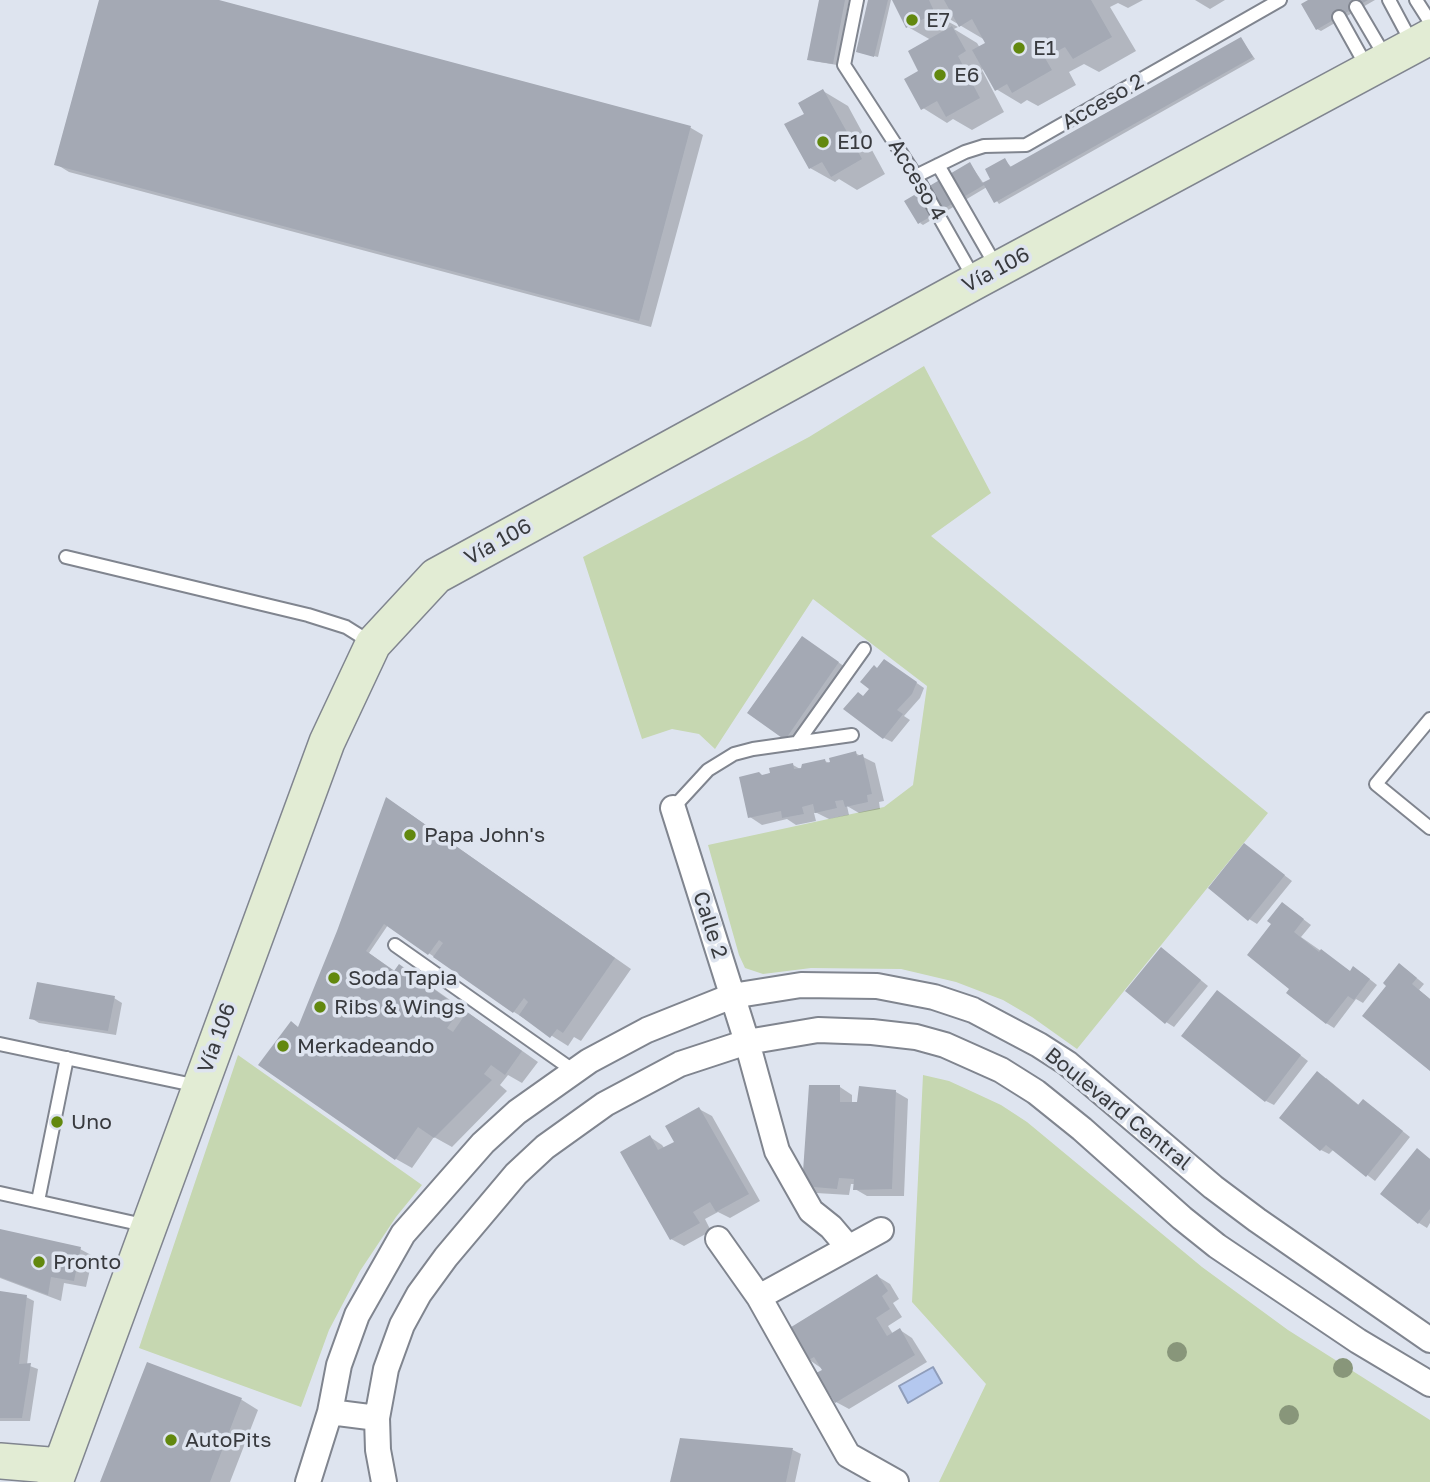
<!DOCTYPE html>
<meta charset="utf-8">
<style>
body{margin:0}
canvas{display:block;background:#dee4ef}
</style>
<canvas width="1430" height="1482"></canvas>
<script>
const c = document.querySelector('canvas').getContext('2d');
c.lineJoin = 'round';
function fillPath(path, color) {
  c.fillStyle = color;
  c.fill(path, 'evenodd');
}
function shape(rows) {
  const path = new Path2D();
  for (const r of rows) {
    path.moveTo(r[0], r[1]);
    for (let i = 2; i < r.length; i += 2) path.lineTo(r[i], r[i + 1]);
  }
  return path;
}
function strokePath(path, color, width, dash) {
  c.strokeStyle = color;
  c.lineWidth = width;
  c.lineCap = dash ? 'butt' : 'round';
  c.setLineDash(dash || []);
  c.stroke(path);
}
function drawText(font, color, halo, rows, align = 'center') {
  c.font = font + ' "Golos Text",sans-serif';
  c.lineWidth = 7;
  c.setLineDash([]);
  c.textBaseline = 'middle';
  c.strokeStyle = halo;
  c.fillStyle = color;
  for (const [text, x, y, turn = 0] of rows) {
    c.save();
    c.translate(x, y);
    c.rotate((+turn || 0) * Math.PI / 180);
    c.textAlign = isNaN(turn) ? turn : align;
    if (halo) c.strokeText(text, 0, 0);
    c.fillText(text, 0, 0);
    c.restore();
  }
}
const green = shape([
 [924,366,991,493,931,536,1268,813,1077,1049,1032,1017,1003,1000,956,982,901,969,811,968,763,974,745,968,739,955,708,845,884,807,913,785,927,686,813,599,715,749,699,734,672,729,642,739,583,557,809,437],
 [238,1055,422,1185,396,1217,360,1271,329,1330,301,1407,139,1348],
 [923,1075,949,1081,973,1092,1001,1105,1027,1122,1202,1267,1288,1330,1430,1420,1430,1482,939,1482,986,1384,912,1302]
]);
const water = shape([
 [933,1367,942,1383,908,1403,899,1386,933,1367]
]);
const shadow = shape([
 [101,0,212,0,691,128,703,135,651,327,69,172,56,164],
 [821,0,849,0,837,65,813,61],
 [870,0,891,0,878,57,858,52],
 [894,0,1143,0,1128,8,1118,3,1110,7,1136,51,1099,72,1084,64,1069,72,1076,85,1038,106,1027,100,1021,104,996,89,984,68,982,70,1004,112,972,130,953,119,947,123,923,108,921,72,931,40,908,27],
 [929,7,985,40,988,43,980,48,977,43,954,29,958,27,927,10],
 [1195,0,1225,0,1210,9],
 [1311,0,1375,0,1321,31,1317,29],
 [1241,39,1255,59,999,204,987,187,923,225,920,223,970,164,984,184,993,179,1005,160,1012,168],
 [823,91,848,106,885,174,857,190,839,179,835,182,810,168,806,114],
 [803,638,851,671,798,746,786,738],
 [892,666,924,688,920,698,904,716,910,720,892,742,884,738,864,697,871,689,878,669],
 [855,753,875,763,884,801,879,802,880,809,859,813,847,806,849,815,829,819,817,813,814,813,816,821,796,825,787,819,762,825,750,817,762,776,793,765,802,770,825,761,833,765],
 [403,809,631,969,581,1041,574,1037,568,1046,514,1012,388,925,369,953,396,972,416,976,538,1062,522,1083,508,1075,500,1085,507,1091,452,1147,434,1137,412,1168,396,1159,299,1028],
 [1245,845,1292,881,1257,924,1249,919],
 [1290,909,1311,925,1301,937,1351,972,1362,973,1377,985,1363,1003,1356,999,1334,1028,1326,1023,1291,989],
 [1169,954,1208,986,1174,1027,1166,1022],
 [1407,970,1424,984,1419,990,1430,999,1430,1069],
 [1218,992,1308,1061,1274,1105,1266,1101],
 [114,998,122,1003,116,1035,39,1023,31,1018],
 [1326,1078,1360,1106,1371,1106,1410,1137,1375,1181,1334,1149,1329,1154,1321,1150],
 [840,1087,852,1095,852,1104,896,1092,908,1099,904,1196,867,1196,855,1189,855,1184,851,1184,849,1195,816,1193,803,1185],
 [699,1109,712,1116,760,1201,730,1218,718,1212,705,1219,711,1231,684,1246,671,1239,650,1137,662,1145,665,1149,677,1142],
 [1418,1151,1430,1159,1430,1223,1427,1228,1419,1223],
 [0,1231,80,1249,93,1256,86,1287,64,1283,61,1301,0,1278],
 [877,1276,890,1284,899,1299,893,1303,902,1317,888,1326,893,1334,900,1330,912,1338,927,1362,849,1409,836,1402,824,1370,808,1359],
 [0,1293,26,1297,34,1301,27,1365,38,1369,30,1421,0,1421],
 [148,1364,242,1400,258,1410,230,1482,102,1482],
 [681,1440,793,1450,801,1454,795,1482,672,1482]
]);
const building = shape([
 [99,0,219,0,691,126,639,321,54,165],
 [819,0,845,0,833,64,807,60],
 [868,0,888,0,874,57,856,52],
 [892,0,929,0,935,13,906,28],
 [944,0,1091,0,1112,37,1073,59,1065,47,1045,58,1052,70,1012,93,1007,84,995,91,972,50,985,43,972,19,959,27],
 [1308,0,1368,0,1316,30,1301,4],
 [952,26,966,51,958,56,980,98,946,117,937,101,921,110,904,79,918,71,908,51],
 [1241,37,1253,57,994,203,984,185,918,224,904,201,970,162,982,183,990,179,985,169,1005,158,1010,167],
 [823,89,862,159,831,177,822,162,809,169,784,124,804,114,798,103],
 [802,636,839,662,785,740,747,713],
 [884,659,917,682,912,694,897,710,903,714,883,739,843,709,858,692,863,696,869,689,860,682,874,665,877,668],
 [856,751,857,756,863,754,872,794,867,795,868,802,845,807,843,800,835,801,837,808,815,813,813,804,802,807,804,814,782,818,781,811,748,818,739,777,759,772,762,775,770,773,769,768,793,763,794,769,801,768,802,764,825,759,826,763,830,762,829,758],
 [386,797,615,958,563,1033,557,1029,550,1038,519,1015,528,1002,524,998,513,1013,433,957,443,943,439,940,428,955,384,924,366,951,394,971,399,964,461,1009,447,1028,453,1032,467,1012,522,1051,505,1075,491,1065,484,1074,492,1080,434,1138,418,1127,395,1160,258,1065,291,1021,298,1027,337,931],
 [1244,843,1285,875,1248,921,1208,888],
 [1282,902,1304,919,1294,932,1319,952,1321,949,1350,971,1353,966,1370,979,1354,1000,1348,996,1326,1024,1286,993,1289,989,1247,955,1271,924,1267,921],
 [1161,947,1201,980,1165,1024,1125,991],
 [1399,963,1417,978,1412,984,1430,999,1430,1071,1362,1016,1386,986,1383,983],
 [37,982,115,996,108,1031,29,1019],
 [1217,990,1301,1055,1265,1102,1181,1036],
 [1317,1071,1358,1105,1363,1099,1403,1131,1366,1177,1326,1145,1320,1151,1279,1118],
 [809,1085,840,1085,840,1102,857,1102,859,1086,896,1090,892,1189,853,1190,854,1179,839,1178,837,1189,802,1186],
 [699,1107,749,1194,716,1212,710,1202,693,1212,700,1223,670,1240,620,1152,650,1135,658,1150,674,1142,665,1126],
 [1417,1148,1430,1159,1430,1209,1418,1224,1380,1194],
 [0,1229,81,1247,74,1281,51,1277,48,1295,0,1277],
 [877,1274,888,1291,882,1296,890,1309,876,1318,887,1336,900,1328,915,1355,835,1403,816,1373,822,1370,814,1357,807,1361,788,1329],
 [0,1291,27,1295,19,1364,31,1363,22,1418,0,1418],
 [147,1362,242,1398,210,1482,100,1482],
 [680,1438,793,1448,786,1482,670,1482]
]);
const lane = shape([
 [857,0,844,65,916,176,975,280],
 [1389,0,1413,45],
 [1416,0,1430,22],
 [1356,7,1386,58],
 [1339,17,1368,69],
 [938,165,996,266],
 [916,176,965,152,984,146,1026,145,1280,0],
 [66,557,308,615,346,627,370,642],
 [1430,719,1376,784,1430,828],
 [797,743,864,649],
 [673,808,708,770,734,754,753,749,852,735],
 [395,945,574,1071],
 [0,1044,198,1086],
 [0,1193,148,1226],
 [38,1201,67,1058]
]);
const street = shape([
 [673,808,747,1042,777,1151,811,1211,831,1227,848,1247],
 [718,1239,759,1297,848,1455,896,1482],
 [759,1297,881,1230],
 [330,1412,377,1418],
 [308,1482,330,1412,339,1365,357,1315,403,1234,483,1143,517,1112,589,1061,647,1030,732,996,801,985,877,986,934,997,973,1010,1039,1045,1067,1063,1213,1187,1257,1220,1430,1340],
 [384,1482,378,1450,377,1418,386,1369,402,1325,419,1294,446,1257,516,1174,545,1147,605,1104,680,1064,747,1042,818,1030,872,1032,916,1037,945,1045,1001,1070,1036,1092,1082,1129,1182,1218,1217,1246,1358,1341,1430,1384]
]);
const secondary = shape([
 [0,1461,61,1466],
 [55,1482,327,742,373,644,436,576,976,281,1430,37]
]);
const trees = [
 [1177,1352],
 [1343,1368],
 [1289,1415]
];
const markers = [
 [912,20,7,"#62880e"],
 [1019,48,7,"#62880e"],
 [940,75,7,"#62880e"],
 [823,142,7,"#62880e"],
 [410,835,7,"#62880e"],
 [334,978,7,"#62880e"],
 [320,1007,7,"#62880e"],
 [283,1046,7,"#62880e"],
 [57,1122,7,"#62880e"],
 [39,1262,7,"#62880e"],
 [171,1440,7,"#62880e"]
];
const poiNames = [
 ["E7",926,20],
 ["E1",1033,48],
 ["E6",954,75],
 ["E10",837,142],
 ["Papa John's",424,835],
 ["Soda Tapia",348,978],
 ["Ribs & Wings",334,1007],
 ["Merkadeando",297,1046],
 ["Uno",71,1122],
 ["Pronto",53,1262],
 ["AutoPits",185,1440]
];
const streetNames = [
 ["Acceso 2",1103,102,-30],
 ["Acceso 4",917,180,59],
 ["Vía 106",996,270,-28],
 ["Vía 106",498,542,-29],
 ["Calle 2",710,925,72],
 ["Vía 106",217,1038,-70],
 ["Boulevard Central",1118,1109,39]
];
fillPath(green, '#c6d7b1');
fillPath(water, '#b4c8ef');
strokePath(water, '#8f9dba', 2);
fillPath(shadow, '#0003');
fillPath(building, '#a4a9b4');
strokePath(lane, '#80858f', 16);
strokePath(street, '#80858f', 28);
strokePath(secondary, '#80858f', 38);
strokePath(lane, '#fff', 12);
strokePath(street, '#fff', 24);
strokePath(secondary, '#e2ecd4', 35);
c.fillStyle = '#88967a';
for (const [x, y] of trees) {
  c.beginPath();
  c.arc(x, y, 10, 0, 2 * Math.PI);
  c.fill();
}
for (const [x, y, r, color] of markers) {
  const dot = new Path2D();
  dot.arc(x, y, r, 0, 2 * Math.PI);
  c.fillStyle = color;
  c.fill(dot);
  strokePath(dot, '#dee4ef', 2.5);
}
drawText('21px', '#383a3e', '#dee4ef', poiNames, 'left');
drawText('21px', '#383a3e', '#dee4ef', streetNames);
</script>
